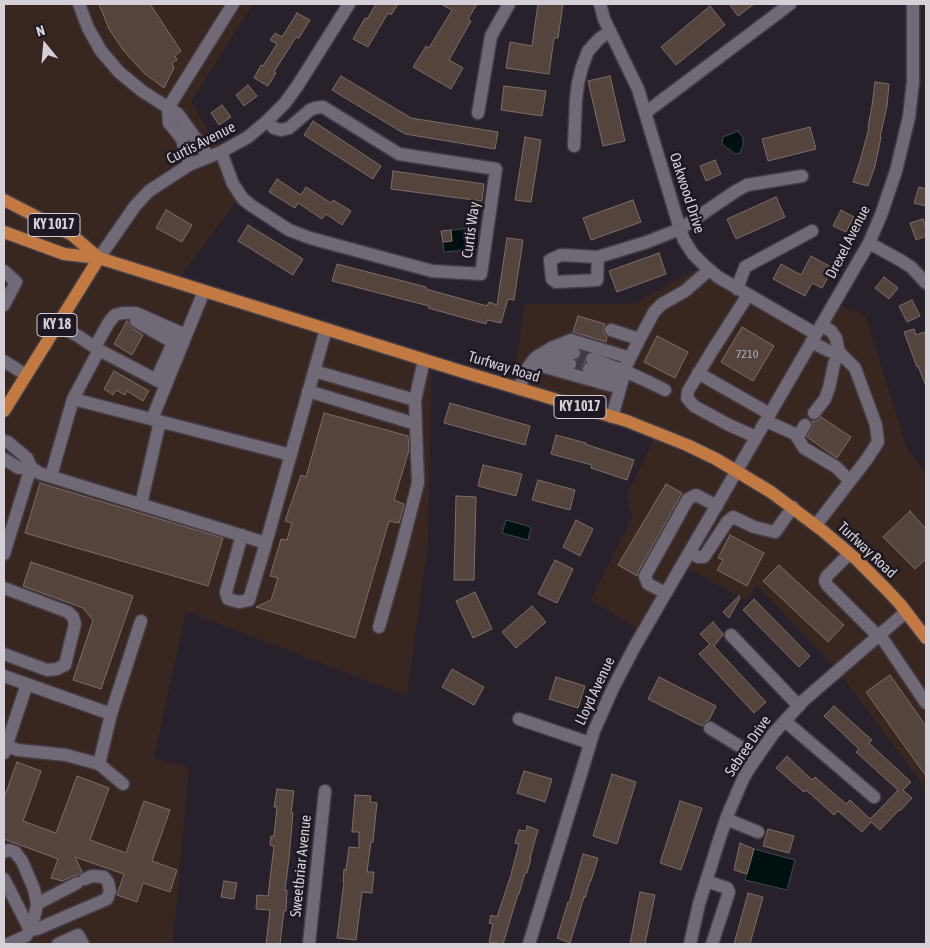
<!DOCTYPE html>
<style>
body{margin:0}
#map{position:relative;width:930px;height:948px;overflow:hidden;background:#28212c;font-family:"Asap Condensed",sans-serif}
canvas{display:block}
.frame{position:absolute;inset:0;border:5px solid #d5d0d7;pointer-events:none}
.north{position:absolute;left:20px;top:20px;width:50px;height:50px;-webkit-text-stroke:4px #1f1722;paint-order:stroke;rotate:343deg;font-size:14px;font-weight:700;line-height:20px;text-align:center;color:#d5d0d7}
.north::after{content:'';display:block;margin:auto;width:18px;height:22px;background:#d5d0d7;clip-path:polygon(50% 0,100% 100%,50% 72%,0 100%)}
</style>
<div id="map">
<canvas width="930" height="948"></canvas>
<div class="frame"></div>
<div class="north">N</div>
</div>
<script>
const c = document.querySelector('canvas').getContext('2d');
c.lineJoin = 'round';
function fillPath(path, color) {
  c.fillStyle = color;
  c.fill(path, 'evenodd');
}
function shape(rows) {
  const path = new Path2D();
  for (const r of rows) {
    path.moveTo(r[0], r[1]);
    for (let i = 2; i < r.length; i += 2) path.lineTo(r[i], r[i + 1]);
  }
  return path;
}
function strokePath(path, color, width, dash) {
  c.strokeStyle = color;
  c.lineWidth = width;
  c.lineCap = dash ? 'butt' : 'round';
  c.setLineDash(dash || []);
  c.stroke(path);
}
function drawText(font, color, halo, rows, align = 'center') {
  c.font = font + ' "Asap Condensed",sans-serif';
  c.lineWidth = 5;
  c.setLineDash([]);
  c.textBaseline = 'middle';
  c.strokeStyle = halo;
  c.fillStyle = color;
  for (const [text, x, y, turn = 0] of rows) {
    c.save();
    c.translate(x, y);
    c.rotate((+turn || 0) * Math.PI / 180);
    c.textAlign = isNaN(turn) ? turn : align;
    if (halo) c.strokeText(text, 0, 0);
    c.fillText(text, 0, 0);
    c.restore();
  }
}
const commercial = shape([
 [4,4,253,4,191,102,221,152,241,195,176,282,432,362,428,543,407,696,186,611,154,758,189,768,173,944,4,944],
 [704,265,815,334,834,302,866,317,907,449,926,473,926,789,838,671,757,585,746,600,682,565,643,633,591,599,632,519,627,495,657,433,513,387,524,304,634,304]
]);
const water = shape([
 [738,131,743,138,743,145,740,153,735,154,722,144,723,137,738,131],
 [473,228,479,232,478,249,444,252,443,242,452,241,451,230,473,228],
 [506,520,531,527,528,540,502,533,506,520],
 [754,849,795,860,787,890,745,880,754,849]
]);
const building = shape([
 [99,4,150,4,181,51,175,56,177,60,172,63,174,68,164,88,145,74,123,50,109,29,99,4],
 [376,4,398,4,391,15,388,13,368,47,353,39,365,18,367,19,376,4],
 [441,4,477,4,468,19,471,21,449,60,463,68,451,89,413,67,426,46,429,48,452,10,441,4],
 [538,4,563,4,558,38,554,38,549,74,506,68,510,42,532,46,538,4],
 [729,4,754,4,738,16,729,4],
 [710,6,725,25,676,65,661,47,710,6],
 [297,13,310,20,299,38,296,37,274,72,276,73,268,86,254,78,261,65,263,66,277,44,270,40,275,33,282,37,297,13],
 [341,76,411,118,498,132,495,149,405,134,332,90,341,76],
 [610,76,625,141,603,146,588,81,610,76],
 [875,82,889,84,887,106,880,137,881,137,875,166,868,186,853,182,860,161,869,128,868,127,872,106,875,82],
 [248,85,257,96,244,106,236,95,248,85],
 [504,86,546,91,542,116,501,110,504,86],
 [222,105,231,117,219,125,211,113,222,105],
 [313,121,381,166,373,179,304,135,313,121],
 [810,127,816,149,768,161,762,139,810,127],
 [525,137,541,140,531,202,515,200,525,137],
 [715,160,721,174,706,181,700,166,715,160],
 [393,171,484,184,482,201,391,189,393,171],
 [277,179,301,195,306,187,331,203,333,200,351,211,342,225,326,214,322,219,298,203,295,208,269,192,277,179],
 [919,187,926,189,926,206,914,203,919,187],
 [776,197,785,217,736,239,727,219,776,197],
 [633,200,641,222,591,240,583,218,633,200],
 [166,210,192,225,182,242,156,228,166,210],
 [841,210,854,217,846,232,833,226,841,210],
 [923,219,926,228,926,236,916,240,910,223,923,219],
 [248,225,303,259,293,275,238,241,248,225],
 [451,230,452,241,443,242,441,231,451,230],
 [507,238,523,240,514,300,508,299,501,323,487,320,486,324,428,308,429,306,332,281,337,264,426,287,426,289,487,306,489,302,497,305,507,238],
 [659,253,666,274,617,292,609,271,659,253],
 [811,256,833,268,822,288,812,283,805,296,773,279,781,264,801,275,811,256],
 [884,277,898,288,889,299,875,288,884,277],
 [912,300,920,316,907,322,899,306,912,300],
 [578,316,605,324,603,331,605,335,607,337,606,342,573,332,578,316],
 [127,321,132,328,143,335,132,355,114,344,127,321],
 [742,327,774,346,753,381,721,362,742,327],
 [914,329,916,335,924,332,926,337,926,386,918,366,917,367,904,332,914,329],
 [657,336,688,352,675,378,644,362,657,336],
 [582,352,586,353,584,357,585,362,582,366,581,369,577,368,578,363,577,360,582,356,582,352],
 [114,371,149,391,143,401,127,391,125,395,116,390,113,395,104,389,114,371],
 [450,403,530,426,525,445,444,423,450,403],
 [324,413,408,436,409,450,394,500,404,504,399,523,389,521,355,638,256,607,271,600,278,578,270,576,281,539,287,540,292,523,285,521,301,475,306,477,324,413],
 [821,417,851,437,837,458,807,437,813,426,812,421,817,421,821,417],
 [556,435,586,443,585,444,634,460,627,480,591,468,592,465,551,454,556,435],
 [483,465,522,474,516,496,478,486,483,465],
 [538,480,575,490,570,510,532,500,538,480],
 [40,483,223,538,208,586,25,533,40,483],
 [666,484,682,493,638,572,637,576,618,565,666,484],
 [456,496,476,497,474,580,454,580,456,496],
 [910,511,926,529,926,559,915,569,883,537,910,511],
 [576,520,593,529,580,556,563,547,576,520],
 [730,535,764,553,747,586,717,570,723,560,718,558,730,535],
 [555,560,573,569,557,603,538,594,555,560],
 [31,562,133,596,101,689,73,680,93,620,83,608,23,586,31,562],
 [779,565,844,625,828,642,763,581,779,565],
 [475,592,492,629,473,638,456,601,475,592],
 [739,596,740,598,729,618,723,612,739,596],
 [754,599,810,656,799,667,743,610,754,599],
 [532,606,546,622,516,648,502,632,532,606],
 [713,622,723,634,723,635,714,646,766,702,754,713,699,654,710,644,700,634,713,622],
 [452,669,484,687,474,705,442,687,452,669],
 [890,675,926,726,926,776,866,692,890,675],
 [556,677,585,686,578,708,549,699,556,677],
 [659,677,716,706,709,720,706,721,702,726,648,699,659,677],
 [834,706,872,740,869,743,911,782,903,790,912,798,900,811,899,810,880,830,871,822,862,832,838,811,834,815,806,790,804,792,776,768,787,756,812,780,815,777,846,804,850,800,870,819,880,809,898,790,856,752,859,749,824,716,834,706],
 [17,762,41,771,23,821,56,833,77,776,109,788,90,840,126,853,144,801,170,810,152,861,177,870,170,892,143,883,137,902,117,895,124,874,75,857,82,872,78,875,73,876,62,881,51,878,58,859,4,839,4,798,17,762],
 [524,771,552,779,545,802,517,793,524,771],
 [612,774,636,782,617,844,593,836,612,774],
 [277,789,294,791,291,813,293,813,289,858,285,890,287,890,286,911,284,911,280,944,266,944,270,910,256,909,257,895,268,896,274,846,270,845,271,836,274,836,277,807,274,807,277,789],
 [355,795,371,796,370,802,377,803,373,842,371,842,367,872,374,872,372,893,362,892,356,940,337,938,344,882,343,882,344,869,346,870,349,847,359,848,359,832,352,832,355,795],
 [680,801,702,808,681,870,660,863,680,801],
 [527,826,538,830,530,858,531,858,527,873,525,873,519,894,518,894,503,944,489,942,493,924,489,923,491,915,497,917,510,878,519,844,515,843,519,830,526,831,527,826],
 [768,829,794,836,789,853,763,846,768,829],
 [740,843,754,849,747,874,734,870,740,843],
 [583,854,598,858,591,881,590,881,585,898,584,897,570,943,557,938,568,902,569,903,583,854],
 [224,881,237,883,234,899,221,897,224,881],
 [640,892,655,895,645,944,630,944,640,892],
 [748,893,763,897,750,944,734,944,748,893]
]);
const minorTunnel = shape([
 [574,353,592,359],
 [570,364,589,369]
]);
const minor = shape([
 [79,4,88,28,101,51,119,72,142,91,178,114,209,157],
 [600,4,604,19,638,89,680,229,684,240,693,254,704,265,718,277,816,334],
 [478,113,491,36,509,4],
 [645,113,790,4],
 [574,146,576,99,578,83,582,67,588,51,599,39,610,31],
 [221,152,233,184,243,199,252,206,289,230,310,238,432,271,481,274,496,169,399,154,323,107,315,108,310,110,289,128,281,130,274,128,267,121],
 [189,165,182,139,169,123,168,108,233,4],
 [869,243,900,260,911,267,926,283],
 [598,257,597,280,556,282,552,279,550,260,561,255,598,257,647,242,680,229,736,191,747,185,802,176],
 [99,258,135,206,149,191,189,165,221,152,248,137,267,121,285,103,298,85,349,4],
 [4,271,16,282,4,305],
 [737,289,745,267,812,231],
 [748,295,712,351,688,391,687,398,694,406,729,425,756,437],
 [136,321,181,347],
 [57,325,78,336,99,350,166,385],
 [611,330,639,339],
 [811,342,829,351,839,352,855,368,876,425,878,442,867,459,816,525],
 [95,347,109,322,115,315,123,313,136,313,186,335],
 [553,347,574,353],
 [539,355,570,364],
 [592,359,625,371,651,383,665,390],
 [4,361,26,375],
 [531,363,620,388],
 [589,369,617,379],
 [314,371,415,400],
 [698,373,770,414],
 [156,380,173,343],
 [519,389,526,370,535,358,551,348,571,340,630,358],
 [308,391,416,424],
 [73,399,291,455],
 [814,413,825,399,829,388,834,364,839,352,836,338,831,331,821,325],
 [612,417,627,364,638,342,654,312,662,304,685,291,709,270],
 [152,419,204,291],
 [766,421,795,434,804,448,836,467,850,481],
 [795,434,800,433,805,425],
 [4,441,8,442,27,458,31,467,39,473,266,543,326,329],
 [4,459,19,468,31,467],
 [51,476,73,399,99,350],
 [141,504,160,421],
 [242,535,226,592,228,599,239,602,249,600,266,543],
 [690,552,698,557,704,557,727,522,733,517,754,527,775,532,793,507],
 [4,554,31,467],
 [849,554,827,576,825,581,827,585,878,636],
 [4,588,68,612,73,617,75,624,65,665,57,669,47,670,4,654],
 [666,593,648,584,645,576,688,499,696,495,717,506],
 [379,627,400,553,418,483,415,400,424,360],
 [731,635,799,706],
 [880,635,926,703],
 [4,676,111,714,141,621],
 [519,719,590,743],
 [785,721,874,797],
 [710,728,757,757],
 [6,746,18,750,66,755,99,764,111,714],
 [4,753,27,684],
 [99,764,123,784],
 [726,819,758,832],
 [4,852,9,850,15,852,22,861,34,889,37,904,35,914,30,930,26,936,8,944],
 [4,879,30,930,37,929,107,899,110,891,108,882,104,877,92,876,85,879],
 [706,881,727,888,729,892,712,944],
 [37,904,77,883],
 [58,944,78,935,83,944],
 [309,944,325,791],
 [529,944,594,731,613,688,635,646,869,243,881,215,896,171,909,117,913,82,913,4],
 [690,944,699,904,720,837,728,814,743,779,750,767,773,734,804,700,906,612]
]);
const major = shape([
 [4,200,72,235,99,258],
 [4,232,64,254,99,258,457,370,627,421,687,445,716,459,771,492,823,531,856,559,886,589,900,604,926,638],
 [4,411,99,258]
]);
const numberNames = [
 ["7210",747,354]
];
const shields = [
 [54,225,52],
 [57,325,40],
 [580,407,52]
];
const shieldNames = [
 ["KY 1017",54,225],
 ["KY 18",57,325],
 ["KY 1017",580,407]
];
const streetNames = [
 ["Curtis Avenue",201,143,-27],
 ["Oakwood Drive",687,193,72],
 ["Curtis Way",471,230,-82],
 ["Drexel Avenue",848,242,-63],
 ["Turfway Road",504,367,17],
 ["Turfway Road",867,550,43],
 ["Lloyd Avenue",595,691,-65],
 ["Sebree Drive",748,746,-56],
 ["Sweetbriar Avenue",301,866,-84]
];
fillPath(commercial, '#382620');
fillPath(water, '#011011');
strokePath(water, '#414a4c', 1);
fillPath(building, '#53443e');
strokePath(building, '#7d6d66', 1);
strokePath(minorTunnel, '#423b46', 12, [12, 6]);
strokePath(minor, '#443d47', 15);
strokePath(major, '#443d47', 15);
strokePath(minor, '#726976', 12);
strokePath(major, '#c27a42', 12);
drawText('12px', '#b4adb1', null, numberNames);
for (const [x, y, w] of shields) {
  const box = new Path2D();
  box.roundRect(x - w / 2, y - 11.5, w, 23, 4);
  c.fillStyle = '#1f1722';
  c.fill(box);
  strokePath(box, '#d5d0d7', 1);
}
drawText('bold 14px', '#d5d0d7', null, shieldNames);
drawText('15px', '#d5d0d7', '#1f1722', streetNames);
</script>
